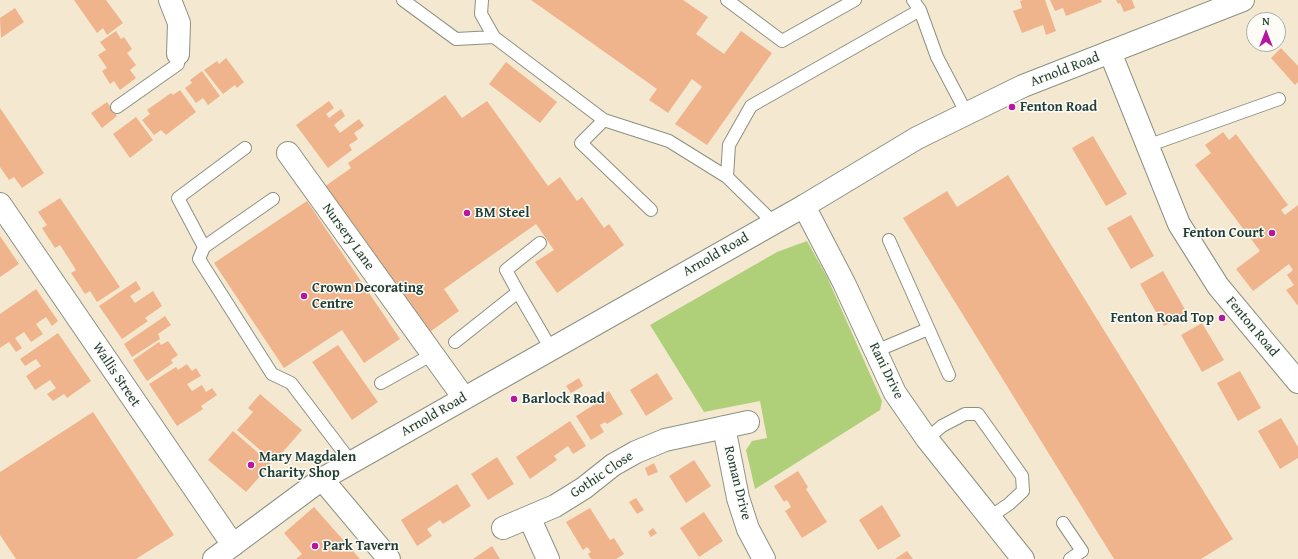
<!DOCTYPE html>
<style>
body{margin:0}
#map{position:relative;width:1298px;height:559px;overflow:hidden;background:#f4e8d1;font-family:"Gentium Book Plus",serif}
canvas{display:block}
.north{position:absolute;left:1246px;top:12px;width:40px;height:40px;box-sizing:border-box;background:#fdfcf7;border:1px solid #a4b0a9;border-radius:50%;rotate:0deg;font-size:11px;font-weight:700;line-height:16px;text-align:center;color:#1f3d34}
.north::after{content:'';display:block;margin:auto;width:14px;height:18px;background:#b5179e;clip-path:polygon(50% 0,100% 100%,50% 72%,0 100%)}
</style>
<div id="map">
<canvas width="1298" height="559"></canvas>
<div class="north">N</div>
</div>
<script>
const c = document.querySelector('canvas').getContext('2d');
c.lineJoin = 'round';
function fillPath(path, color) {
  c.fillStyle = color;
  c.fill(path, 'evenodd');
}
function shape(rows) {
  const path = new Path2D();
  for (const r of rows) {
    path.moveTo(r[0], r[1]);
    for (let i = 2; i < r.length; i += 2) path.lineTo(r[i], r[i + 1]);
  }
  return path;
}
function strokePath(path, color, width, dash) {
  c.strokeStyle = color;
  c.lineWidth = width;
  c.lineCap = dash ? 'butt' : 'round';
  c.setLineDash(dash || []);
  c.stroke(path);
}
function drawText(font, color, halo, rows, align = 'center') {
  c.font = font + ' "Gentium Book Plus",serif';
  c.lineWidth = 3;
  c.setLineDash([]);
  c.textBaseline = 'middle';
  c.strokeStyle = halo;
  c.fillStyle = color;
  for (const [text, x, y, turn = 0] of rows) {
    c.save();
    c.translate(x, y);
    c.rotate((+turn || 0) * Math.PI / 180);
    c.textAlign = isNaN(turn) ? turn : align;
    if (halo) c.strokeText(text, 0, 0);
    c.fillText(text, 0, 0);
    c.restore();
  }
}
const green = shape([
 [807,241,827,277,882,401,880,410,755,489,746,450,752,441,767,438,760,401,704,412,650,325,777,252]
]);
const building = shape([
 [74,0,106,0,123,23,107,35,103,28,97,33],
 [531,0,683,0,708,17,696,34,724,54,741,31,772,53,707,145,675,124,702,87,692,79,668,113,649,100,657,89],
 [1023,0,1045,0,1056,31,1046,35,1043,25,1022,33,1013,11,1022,8,1020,1],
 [1050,0,1101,0,1102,2,1066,16,1063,8,1055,11],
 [1116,0,1132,0,1135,8,1124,12,1120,3,1118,4],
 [15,8,24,22,1,38,0,18],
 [116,31,121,39,124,37,132,49,127,53,136,65,130,70,136,78,120,90,114,81,110,84,102,71,107,68,98,55,106,50,100,42],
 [1281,48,1298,66,1298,82,1295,85,1271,58],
 [226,58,244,82,237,88,235,85,223,94,204,70,217,61,219,64],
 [506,62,557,102,540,123,489,84],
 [202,71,220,96,208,105,203,98,196,103,185,88,192,83,190,80],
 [180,90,196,112,166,135,161,130,154,135,142,120,150,114,147,110,171,93,173,95],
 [445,95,462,118,487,101,548,186,560,177,577,201,582,197,604,228,609,224,624,245,557,293,535,262,554,250,536,224,444,289,459,311,427,334,324,187,351,168,348,163],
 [329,101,334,108,326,114,329,118,341,109,345,116,334,125,340,133,359,119,364,126,354,133,358,139,349,145,352,150,328,168,296,125],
 [107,102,117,116,102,128,91,113],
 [0,108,44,173,22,188,14,177,9,180,0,167],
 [136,117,153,140,130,158,113,134],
 [1223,132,1229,140,1236,134,1288,205,1281,210,1285,215,1298,205,1298,306,1286,290,1294,285,1287,275,1293,270,1289,264,1253,291,1236,269,1260,251,1195,165,1211,153,1205,145],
 [1093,136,1127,194,1106,206,1072,148],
 [1008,175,1233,539,1201,559,1114,559,903,218,947,191,957,207],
 [60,198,120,287,97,302,90,291,85,294,71,273,76,270,60,245,55,248,42,228,47,225,38,212],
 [307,201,400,339,364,363,342,330,284,368,214,263],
 [1131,215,1154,256,1131,269,1107,228],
 [0,236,19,264,0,277],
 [1163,271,1187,313,1164,326,1140,284],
 [136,281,141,289,130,296,135,303,153,291,162,306,145,318,148,321,122,339,99,306],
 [36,289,58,321,52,326,46,317,36,324,43,334,31,342,24,332,15,338,22,348,16,352,9,342,0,348,0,314],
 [165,316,171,325,158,334,160,339,132,357,124,344],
 [1202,323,1224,360,1202,372,1181,335],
 [58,333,91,381,67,398,64,394,53,401,47,394,56,388,50,380,35,390,26,376,41,366,36,359,25,366,20,359],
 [168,341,178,355,171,360,173,363,147,381,133,360,159,342,161,345],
 [338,345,378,402,352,420,312,362],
 [187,364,192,371,196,368,201,376,187,384,192,391,202,385,206,392,212,388,217,395,201,406,203,409,177,426,149,384,176,367,178,370],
 [1240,371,1261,408,1238,421,1217,383],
 [657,373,673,399,646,416,630,390],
 [579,378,583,386,571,393,566,386],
 [609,391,623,414,607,424,605,422,600,425,604,432,591,440,576,416,595,404,592,401],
 [260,394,302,430,274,462,237,430,253,412,248,408],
 [93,412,174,535,136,559,16,559,0,535,0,472],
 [1281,418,1298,447,1298,458,1280,469,1258,431],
 [570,421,586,446,573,454,568,446,554,456,557,460,530,479,516,457],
 [233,431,271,464,246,492,208,460],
 [497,457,514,484,488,500,471,474],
 [694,460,711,486,686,503,669,476],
 [654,463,658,472,648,476,645,468],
 [798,471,808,487,806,489,827,522,802,538,785,511,791,507,787,500,784,502,774,486],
 [457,484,471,506,443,524,440,520,427,529,432,536,417,546,401,520],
 [636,498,644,510,637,514,629,502],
 [882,505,901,536,878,550,859,520],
 [314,507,360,559,296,559,302,554,284,533],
 [590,508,610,540,614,538,624,554,616,559,591,559,588,554,591,552,587,547,583,550,566,522],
 [704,512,723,541,699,557,680,528],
 [653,528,657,533,651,537,648,532],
 [492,546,500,559,473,559],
 [907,551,913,559,895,559]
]);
const service = shape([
 [403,0,456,39,494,37],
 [482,0,481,14,494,37,604,120,669,141,727,177,774,223],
 [727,0,782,41,855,0],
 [913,0,920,10,937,57,967,114],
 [117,107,178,64,178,54],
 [604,120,581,143,651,210],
 [1147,146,1279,99],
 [727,177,729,145,751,106,920,10],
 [273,199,204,247,199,259,272,374,291,383,351,462],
 [889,240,949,375],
 [204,247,178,198,245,148],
 [518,292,506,270,540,243],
 [455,342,518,292,551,349],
 [876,351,928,329],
 [381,383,433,354],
 [927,439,942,426,965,414,978,414,1022,476,1023,491,1009,504,990,517],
 [1063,523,1082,551,1070,559]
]);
const minor = shape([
 [170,0,179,23,178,54],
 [1110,52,1179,224,1218,286,1298,382],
 [288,153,464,398],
 [0,204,233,545],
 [804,206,844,283,895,393,927,439,1023,559],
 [724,427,738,498,748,529,764,559],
 [322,479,389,559],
 [529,517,548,559],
 [503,528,555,506,584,488,613,465,636,452,665,440,748,422]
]);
const secondary = shape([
 [214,559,322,479,804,206,917,138,1023,86,1243,0]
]);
const markers = [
 [1012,107,4,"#b5179e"],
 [467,213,4,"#b5179e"],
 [1272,233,4,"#b5179e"],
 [304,296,4,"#b5179e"],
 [1222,318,4,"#b5179e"],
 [514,399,4,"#b5179e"],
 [251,465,4,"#b5179e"],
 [315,546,4,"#b5179e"]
];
const streetNames = [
 ["Arnold Road",1065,70,-21],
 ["Nursery Lane",348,237,54],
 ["Arnold Road",716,255,-30],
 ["Fenton Road",1252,327,50],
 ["Rani Drive",886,371,64],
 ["Wallis Street",116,375,56],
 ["Arnold Road",434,415,-30],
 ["Gothic Close",602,475,-34],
 ["Roman Drive",737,483,76]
];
const poiNames = [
 ["Fenton Road",1020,107],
 ["BM Steel",475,213],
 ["Fenton Court",1264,233,"right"],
 ["Crown Decorating",312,288],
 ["Centre",312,304],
 ["Fenton Road Top",1214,318,"right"],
 ["Barlock Road",522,399],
 ["Mary Magdalen",259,457],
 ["Charity Shop",259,473],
 ["Park Tavern",323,546]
];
fillPath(green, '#afd078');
fillPath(building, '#f0b48c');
strokePath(service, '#8a9282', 14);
strokePath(minor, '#8a9282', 24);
strokePath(secondary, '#8a9282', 24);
strokePath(service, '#fff', 12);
strokePath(minor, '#fff', 22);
strokePath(secondary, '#fff', 22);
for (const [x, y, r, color] of markers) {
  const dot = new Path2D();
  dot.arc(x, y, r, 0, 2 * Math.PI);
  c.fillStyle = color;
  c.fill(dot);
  strokePath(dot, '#fdfcf7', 1.5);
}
drawText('14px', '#1f3d34', '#fdfcf7', streetNames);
drawText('bold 14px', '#1f3d34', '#fdfcf7', poiNames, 'left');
</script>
